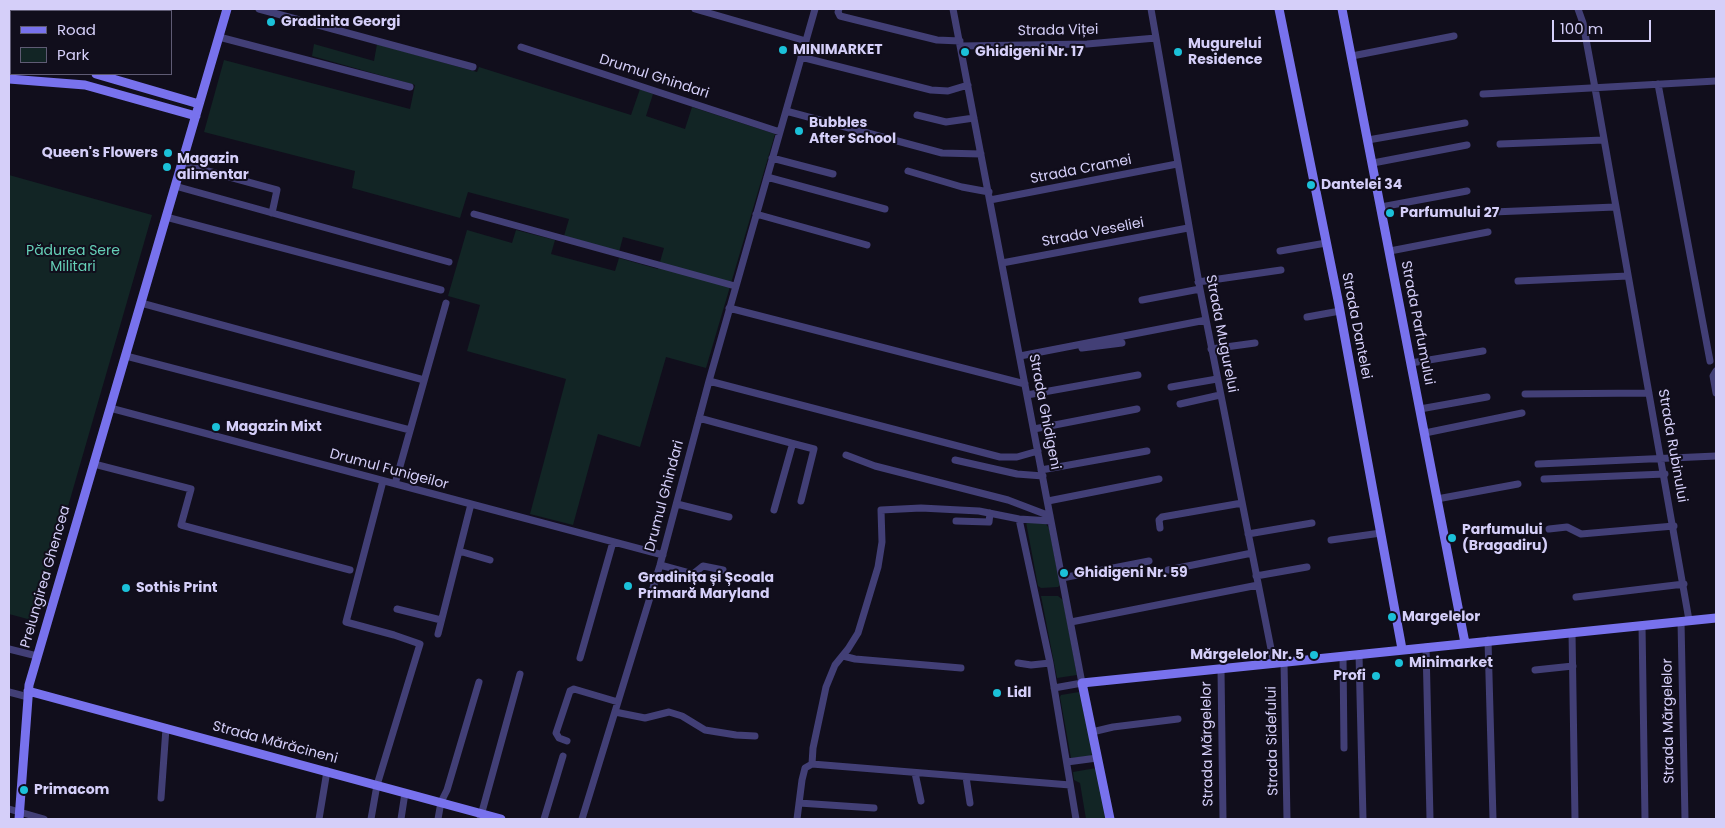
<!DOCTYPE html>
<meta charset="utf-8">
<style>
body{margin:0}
#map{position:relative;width:1725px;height:828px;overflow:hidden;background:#110e1c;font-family:Poppins,sans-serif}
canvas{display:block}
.frame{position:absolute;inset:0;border:10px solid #d5cff9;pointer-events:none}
.legend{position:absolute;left:10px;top:10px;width:162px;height:65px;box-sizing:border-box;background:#110e1c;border:1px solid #5f5b74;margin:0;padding:6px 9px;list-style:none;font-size:15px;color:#d5cff9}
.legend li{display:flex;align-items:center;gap:10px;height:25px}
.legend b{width:25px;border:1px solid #5f5b74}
.scale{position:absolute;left:1552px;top:20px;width:99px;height:22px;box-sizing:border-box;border:2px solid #d5cff9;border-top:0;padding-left:6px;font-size:15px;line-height:18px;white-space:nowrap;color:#d5cff9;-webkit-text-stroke:4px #110e1c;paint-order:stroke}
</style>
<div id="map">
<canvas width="1725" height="828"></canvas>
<div class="frame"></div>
<ul class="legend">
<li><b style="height:6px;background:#7872ed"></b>Road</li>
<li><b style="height:14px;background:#122525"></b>Park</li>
</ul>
<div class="scale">100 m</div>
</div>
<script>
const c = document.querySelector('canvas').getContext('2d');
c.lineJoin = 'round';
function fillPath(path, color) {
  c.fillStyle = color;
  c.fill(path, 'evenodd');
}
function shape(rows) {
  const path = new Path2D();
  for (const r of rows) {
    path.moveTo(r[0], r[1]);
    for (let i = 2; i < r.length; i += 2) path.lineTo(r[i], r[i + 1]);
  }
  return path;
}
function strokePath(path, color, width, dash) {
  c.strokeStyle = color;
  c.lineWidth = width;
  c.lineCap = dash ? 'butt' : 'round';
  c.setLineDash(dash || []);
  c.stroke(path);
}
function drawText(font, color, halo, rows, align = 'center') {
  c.font = font + ' Poppins,sans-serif';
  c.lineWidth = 4;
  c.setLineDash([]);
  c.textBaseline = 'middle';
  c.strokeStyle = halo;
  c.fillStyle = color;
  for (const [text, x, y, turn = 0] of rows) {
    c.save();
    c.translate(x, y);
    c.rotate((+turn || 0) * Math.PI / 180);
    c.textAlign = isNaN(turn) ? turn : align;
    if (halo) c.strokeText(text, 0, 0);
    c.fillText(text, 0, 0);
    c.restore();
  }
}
const green = shape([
 [314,44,374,61,377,44,477,72,479,67,631,115,640,89,653,94,646,116,685,129,692,107,775,134,706,368,666,357,640,447,598,434,573,525,530,514,566,379,467,351,480,305,448,296,467,230,512,243,516,230,555,240,551,254,615,271,619,258,658,269,664,248,623,237,619,252,564,236,569,219,468,192,460,218,352,188,355,171,204,132,224,60,410,109,415,85,312,56],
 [9,175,152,215,35,621,9,614],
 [1026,522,1045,523,1049,528,1060,585,1058,587,1041,588,1038,586],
 [1041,596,1058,596,1063,600,1077,675,1057,678],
 [1079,692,1093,753,1090,756,1071,758,1060,697,1061,695],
 [1096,768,1107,819,1086,819,1080,783,1074,780,1073,772]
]);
const street = shape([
 [259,9,473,67],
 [695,9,806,41],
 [839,9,838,12,840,16,844,17,937,40,960,41],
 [953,9,1082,683,1054,688],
 [1151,9,1200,289,1274,664],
 [1578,9,1583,23,1595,88,1689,620],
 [219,37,410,87],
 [961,46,1087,44,1156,38],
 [521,47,780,132],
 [1352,56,1454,36],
 [801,57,931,90,948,91,968,85],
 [1658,84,1710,361],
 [1483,94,1716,81],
 [786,111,942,153,981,154],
 [917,115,946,122,974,118],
 [1368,140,1465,123],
 [1500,144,1604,140],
 [772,158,833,174],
 [1373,163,1467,145],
 [182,164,277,190,272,213],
 [908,171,962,187,989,192],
 [767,177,885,209],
 [175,186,449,262],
 [990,200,1177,164],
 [1381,207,1467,191],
 [1493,212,1615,207],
 [474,214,735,286],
 [756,214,867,245],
 [166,217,441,290],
 [1280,251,1326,243],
 [1390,251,1488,232],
 [1002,263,1188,228],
 [1518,281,1628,276],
 [1198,282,1281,270],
 [1142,300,1200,289],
 [141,303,424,380],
 [729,308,1025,384],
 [1307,317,1340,311],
 [1082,348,1122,343],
 [1211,349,1255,343],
 [126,356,410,430],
 [1020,356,1206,320],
 [1411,363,1483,351],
 [1716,371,1713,376,1716,393],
 [709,381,1000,457,1017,457,1038,451],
 [1171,387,1217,379],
 [1525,394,1649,393],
 [1027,395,1138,375],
 [1180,404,1220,395],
 [110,408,663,555],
 [1420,409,1487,397],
 [699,418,791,443,792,446,774,510],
 [1034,429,1137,409],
 [1425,433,1522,413],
 [791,443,814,449,801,501],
 [846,455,875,466,1008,500,1050,516],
 [955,460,1017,474,1043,476],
 [94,464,191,489,181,525,350,570],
 [1538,464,1716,456],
 [1041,470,1147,451],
 [1544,479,1665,474],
 [395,484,446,303],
 [1437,499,1518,484],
 [1048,501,1159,479],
 [677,504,729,517],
 [1019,519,1050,663,1076,819],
 [956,521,989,522,990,513],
 [1160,528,1159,520,1162,517,1242,503],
 [1549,529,1567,527,1581,534,1674,526],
 [1248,534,1312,523],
 [1331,540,1381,533],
 [459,551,490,560],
 [660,565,693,574,703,566,723,570],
 [1168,570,1252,553],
 [1256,576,1307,567],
 [1062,578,1149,561],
 [1576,597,1684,584],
 [397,609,441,620],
 [1681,621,1685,819],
 [1071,622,1258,585],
 [1642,625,1645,819],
 [1572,632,1575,819],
 [438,634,471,504],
 [1488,640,1493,819],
 [1426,647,1430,819],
 [9,649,37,656],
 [1359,654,1363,819],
 [843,656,855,659,961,668],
 [1343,656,1344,748],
 [580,658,613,542],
 [1284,662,1287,819],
 [1018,663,1031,665,1050,663],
 [1221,669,1223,819],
 [1535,670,1573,666],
 [9,692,28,697],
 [615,712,645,718,669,712,682,716,705,730,736,735,755,736],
 [1092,732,1113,727,1178,719],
 [567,741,559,738,556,733,570,691,574,689,618,702],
 [1067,762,1097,758],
 [812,764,813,748,826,687,835,665,848,649,858,633,878,567,882,542,881,510,921,508,979,511,1019,519,1051,521],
 [915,773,921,801],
 [966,777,970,803],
 [161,798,166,728],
 [799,803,874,808],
 [9,809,44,819],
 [319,819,327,771],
 [371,819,377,785,420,644,394,635,346,622,383,481],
 [401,819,405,793],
 [438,819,441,802,447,790,479,682],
 [480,819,520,674],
 [544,819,563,756],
 [582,819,660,565,709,381,815,9],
 [797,819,802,780,805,768,812,764,1070,785]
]);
const secondary = shape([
 [1279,9,1338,300,1402,649],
 [1342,9,1465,643],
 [9,66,11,66],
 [96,74,199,104],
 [9,79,85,85,196,116],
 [28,691,501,819],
 [19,819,29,685,227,9],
 [1110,819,1082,683,1716,618]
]);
const markers = [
 [271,22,5,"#1bc1d9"],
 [783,50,5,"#1bc1d9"],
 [965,52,5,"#1bc1d9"],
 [1178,52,5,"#1bc1d9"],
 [799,131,5,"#1bc1d9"],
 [168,153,5,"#1bc1d9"],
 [167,167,5,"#1bc1d9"],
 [1311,185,5,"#1bc1d9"],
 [1390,213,5,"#1bc1d9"],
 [216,427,5,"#1bc1d9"],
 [1452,538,5,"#1bc1d9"],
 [1064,573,5,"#1bc1d9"],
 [628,586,5,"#1bc1d9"],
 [126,588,5,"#1bc1d9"],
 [1392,617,5,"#1bc1d9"],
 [1314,655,5,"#1bc1d9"],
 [1399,663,5,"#1bc1d9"],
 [1376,676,5,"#1bc1d9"],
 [997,693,5,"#1bc1d9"],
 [24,790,5,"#1bc1d9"]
];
const poiNames = [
 ["Gradinita Georgi",281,22],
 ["Mugurelui",1188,44],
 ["Residence",1188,60],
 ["MINIMARKET",793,50],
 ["Ghidigeni Nr. 17",975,52],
 ["Bubbles",809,123],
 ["After School",809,139],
 ["Queen's Flowers",158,153,"right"],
 ["Magazin",177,159],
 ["alimentar",177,175],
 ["Dantelei 34",1321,185],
 ["Parfumului 27",1400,213],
 ["Magazin Mixt",226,427],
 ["Parfumului",1462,530],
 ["(Bragadiru)",1462,546],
 ["Ghidigeni Nr. 59",1074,573],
 ["Gradinița și Școala",638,578],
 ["Primară Maryland",638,594],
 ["Sothis Print",136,588],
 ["Margelelor",1402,617],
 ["Mărgelelor Nr. 5",1304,655,"right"],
 ["Minimarket",1409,663],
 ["Profi",1366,676,"right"],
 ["Lidl",1007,693],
 ["Primacom",34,790]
];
const streetNames = [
 ["Strada Viței",1058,31,-1],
 ["Drumul Ghindari",654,77,18],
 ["Strada Cramei",1081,170,-11],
 ["Strada Veseliei",1093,233,-11],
 ["Strada Parfumului",1417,323,79],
 ["Strada Dantelei",1356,326,79],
 ["Strada Mugurelui",1221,334,79],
 ["Strada Ghidigeni",1044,412,79],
 ["Strada Rubinului",1672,446,80],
 ["Drumul Funigeilor",389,470,15],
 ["Drumul Ghindari",665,496,-75],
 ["Prelungirea Ghencea",46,577,-74],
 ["Strada Mărgelelor",1669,721,-91],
 ["Strada Sidefului",1273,741,-91],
 ["Strada Mărăcineni",275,743,15],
 ["Strada Mărgelelor",1208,744,-91]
];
const parkNames = [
 ["Pădurea Sere",73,251],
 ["Militari",73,267]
];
fillPath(green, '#122525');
strokePath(street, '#423f76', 7);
strokePath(secondary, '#7872ed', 9);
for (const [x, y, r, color] of markers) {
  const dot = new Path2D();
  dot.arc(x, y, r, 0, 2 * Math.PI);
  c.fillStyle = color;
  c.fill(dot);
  strokePath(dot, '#110e1c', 2);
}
drawText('bold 14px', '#d5cff9', '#110e1c', poiNames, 'left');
drawText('14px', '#d5cff9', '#110e1c', streetNames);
drawText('14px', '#65cfb7', '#110e1c', parkNames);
</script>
